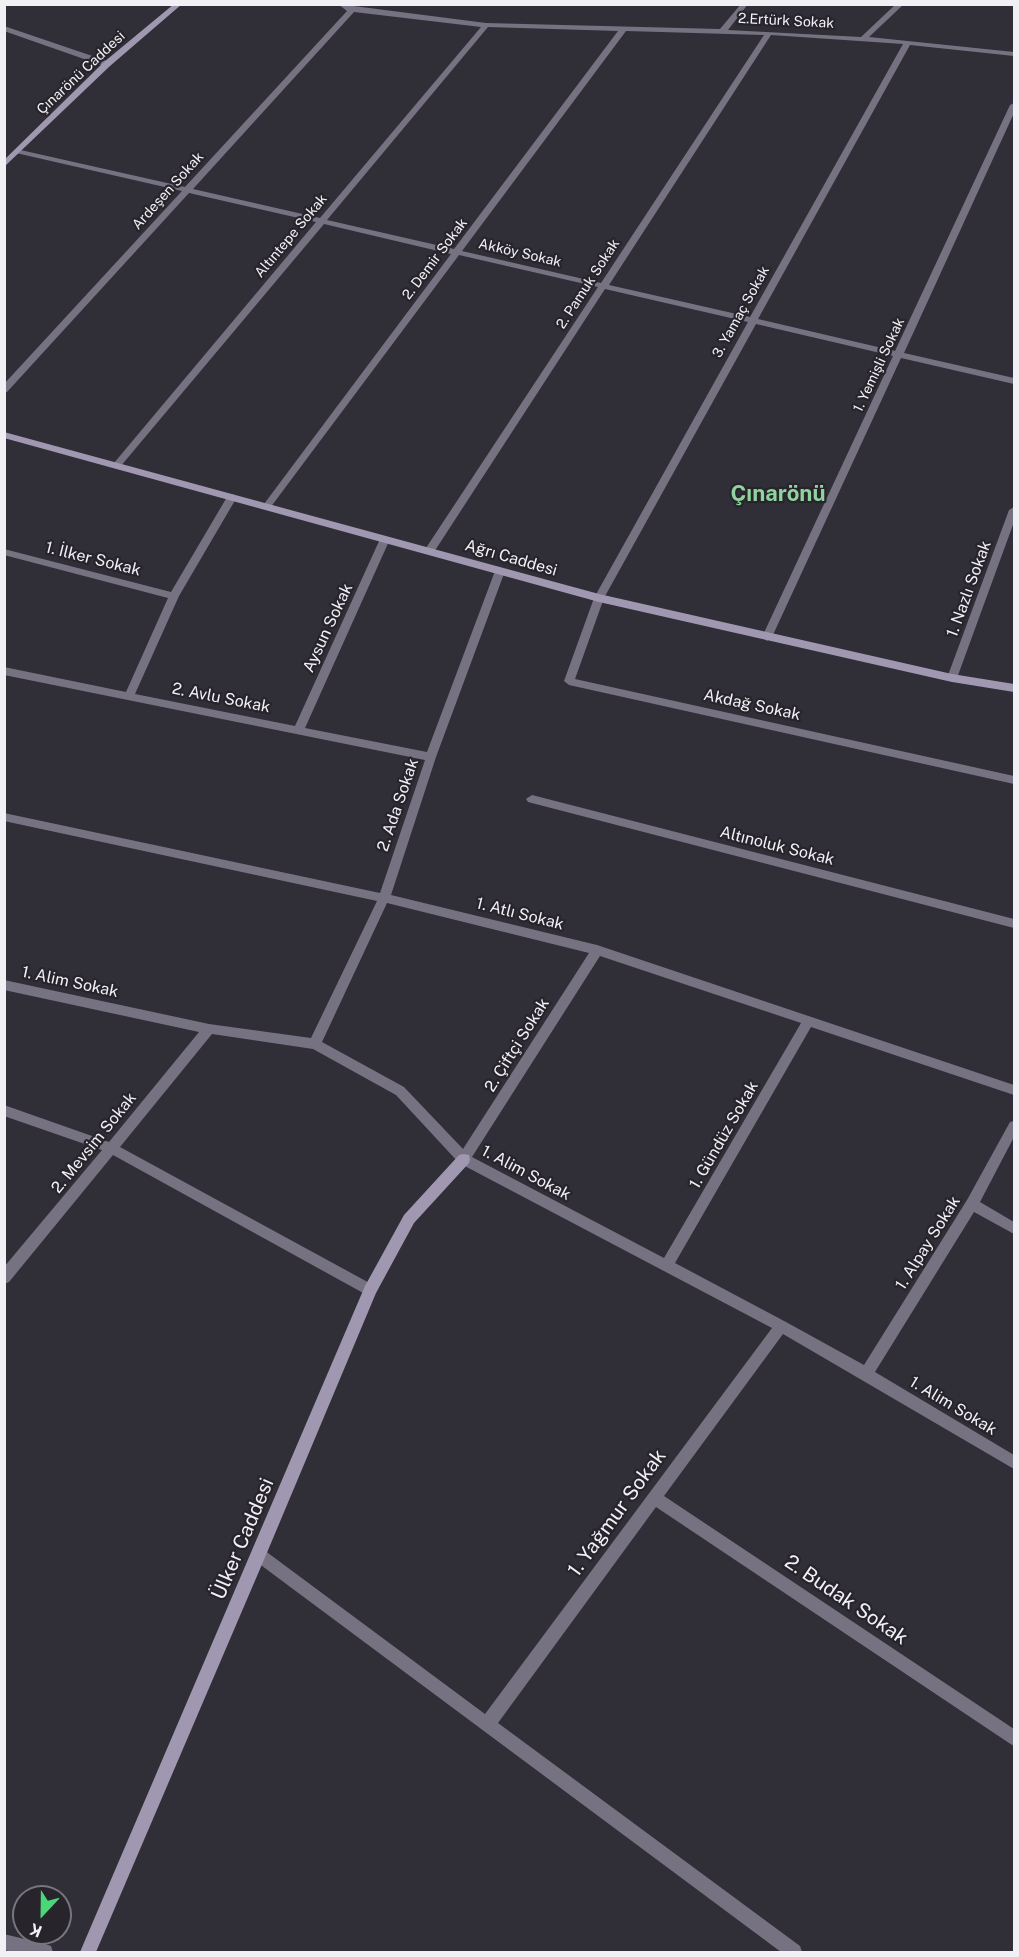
<!DOCTYPE html>
<meta charset="utf-8">
<style>
body{margin:0}
#map{position:relative;width:1019px;height:1957px;overflow:hidden;background:#302e36;font-family:"Public Sans",sans-serif}
canvas{display:block}
.frame{position:absolute;inset:0;border:6px solid #f1f0f5;pointer-events:none}
.north{position:absolute;left:12px;top:1885px;width:60px;height:60px;box-sizing:border-box;background:#27242c;border:2px solid #78767c;border-radius:50%;rotate:202deg;font-size:16px;font-weight:700;line-height:24px;text-align:center;color:#f1f0f5}
.north::after{content:'';display:block;margin:auto;width:21px;height:27px;background:#4ad777;clip-path:polygon(50% 0,100% 100%,50% 72%,0 100%)}
</style>
<div id="map">
<canvas width="1019" height="1957"></canvas>
<div class="frame"></div>
<div class="north">K</div>
</div>
<script>
const c = document.querySelector('canvas').getContext('2d');
c.lineJoin = 'round';
function shape(rows) {
  const path = new Path2D();
  for (const r of rows) {
    path.moveTo(r[0], r[1]);
    for (let i = 2; i < r.length; i += 2) path.lineTo(r[i], r[i + 1]);
  }
  return path;
}
function fillPath(path, color) {
  c.fillStyle = color;
  c.fill(path, 'evenodd');
}
function drawText(font, color, halo, rows, align = 'center') {
  c.font = font + ' "Public Sans",sans-serif';
  c.lineWidth = 4.5;
  c.setLineDash([]);
  c.textBaseline = 'middle';
  c.strokeStyle = halo;
  c.fillStyle = color;
  for (const [text, x, y, turn = 0] of rows) {
    c.save();
    c.translate(x, y);
    c.rotate((+turn || 0) * Math.PI / 180);
    c.textAlign = isNaN(turn) ? turn : align;
    if (halo) c.strokeText(text, 0, 0);
    c.fillText(text, 0, 0);
    c.restore();
  }
}
const street = shape([
 [338,4,486,23,720,29,741,4,748,4,728,30,861,37,896,4,904,4,869,37,1014,52,1014,56,910,45,758,319,895,351,1010,105,1014,103,1014,113,904,353,1014,378,1014,384,901,358,772,637,767,641,762,637,893,356,756,324,604,598,575,679,1014,776,1014,784,569,685,564,681,594,598,748,322,605,289,434,552,430,553,425,550,426,548,598,287,459,255,270,508,267,509,262,506,264,504,451,254,324,224,120,467,114,467,114,463,316,222,189,193,7,392,4,393,4,384,182,191,16,153,16,149,185,187,347,11,338,4],
 [354,12,481,27,320,218,193,189,354,12],
 [488,27,618,31,454,249,327,220,488,27],
 [626,31,764,35,601,283,462,251,626,31],
 [771,35,903,44,750,317,609,285,771,35],
 [4,26,110,62,111,64,104,66,4,31,4,26],
 [232,494,237,497,179,596,135,694,295,726,380,539,385,536,390,539,305,728,427,752,495,571,500,568,505,571,436,757,391,895,597,945,1014,1085,1014,1095,811,1027,675,1263,786,1322,864,1365,967,1200,1010,1122,1014,1121,1014,1137,980,1202,1014,1222,1014,1234,974,1212,875,1372,1014,1455,1014,1469,783,1334,664,1496,1014,1729,1014,1746,1009,1743,656,1507,498,1723,800,1946,802,1952,781,1952,254,1560,252,1555,254,1550,259,1548,264,1550,485,1714,772,1328,459,1163,396,1095,313,1049,212,1034,120,1147,375,1286,377,1290,375,1294,370,1296,365,1294,113,1155,9,1282,4,1284,4,1267,102,1150,4,1116,4,1105,109,1142,199,1032,4,990,4,980,209,1024,311,1038,377,901,4,821,4,813,380,893,425,760,4,675,4,667,126,692,168,598,4,555,4,549,171,592,227,497,232,494],
 [387,903,589,953,463,1149,404,1087,322,1042,387,903],
 [600,956,801,1023,664,1258,472,1157,600,956],
 [1014,507,1014,522,957,678,956,681,948,681,947,678,1009,510,1014,507],
 [532,795,1014,919,1014,928,528,802,526,799,532,795],
 [4,1934,45,1944,51,1946,53,1952,13,1952,4,1950,4,1934]
]);
const secondary = shape([
 [174,4,182,4,110,66,4,167,4,160,104,62,174,4],
 [4,432,599,594,952,674,1014,684,1014,692,952,682,599,602,4,438,4,432],
 [464,1154,469,1155,470,1159,469,1163,414,1223,376,1293,266,1555,96,1952,80,1952,365,1286,404,1215,459,1155,464,1154]
]);
const farStreetnames = [
 ["2.Ertürk Sokak",786,21,3],
 ["Çınarönü Caddesi",81,73,-43],
 ["Ardeşen Sokak",168,191,-48],
 ["Altıntepe Sokak",291,236,-50],
 ["Akköy Sokak",520,253,13],
 ["2. Demir Sokak",435,259,-53],
 ["2. Pamuk Sokak",588,284,-57],
 ["3. Yamaç Sokak",741,312,-61],
 ["1. Yemişli Sokak",879,365,-65]
];
const streetNames = [
 ["Ağrı Caddesi",511,558,16],
 ["1. İlker Sokak",93,559,14],
 ["1. Nazlı Sokak",969,589,-70],
 ["Aysun Sokak",328,628,-65],
 ["2. Avlu Sokak",221,698,11],
 ["Akdağ Sokak",752,705,12],
 ["2. Ada Sokak",398,805,-71],
 ["Altınoluk Sokak",777,846,14],
 ["1. Atlı Sokak",520,914,14],
 ["1. Alim Sokak",70,982,12],
 ["2. Çiftçi Sokak",517,1045,-58],
 ["1. Gündüz Sokak",724,1135,-60],
 ["2. Mevsim Sokak",94,1143,-51],
 ["1. Alim Sokak",526,1173,28],
 ["1. Alpay Sokak",928,1243,-58],
 ["1. Alim Sokak",953,1406,31]
];
const nearStreetnames = [
 ["1. Yağmur Sokak",617,1513,-54],
 ["Ülker Caddesi",243,1539,-67],
 ["2. Budak Sokak",846,1600,34]
];
const districtNames = [
 ["Çınarönü",778,494]
];
fillPath(street, '#777282');
fillPath(secondary, '#a098b0');
drawText('14px', '#f1f0f5', '#27242c', farStreetnames);
drawText('16px', '#f1f0f5', '#27242c', streetNames);
drawText('20px', '#f1f0f5', '#27242c', nearStreetnames);
drawText('bold 22px', '#90d39f', '#27242c', districtNames);
</script>
